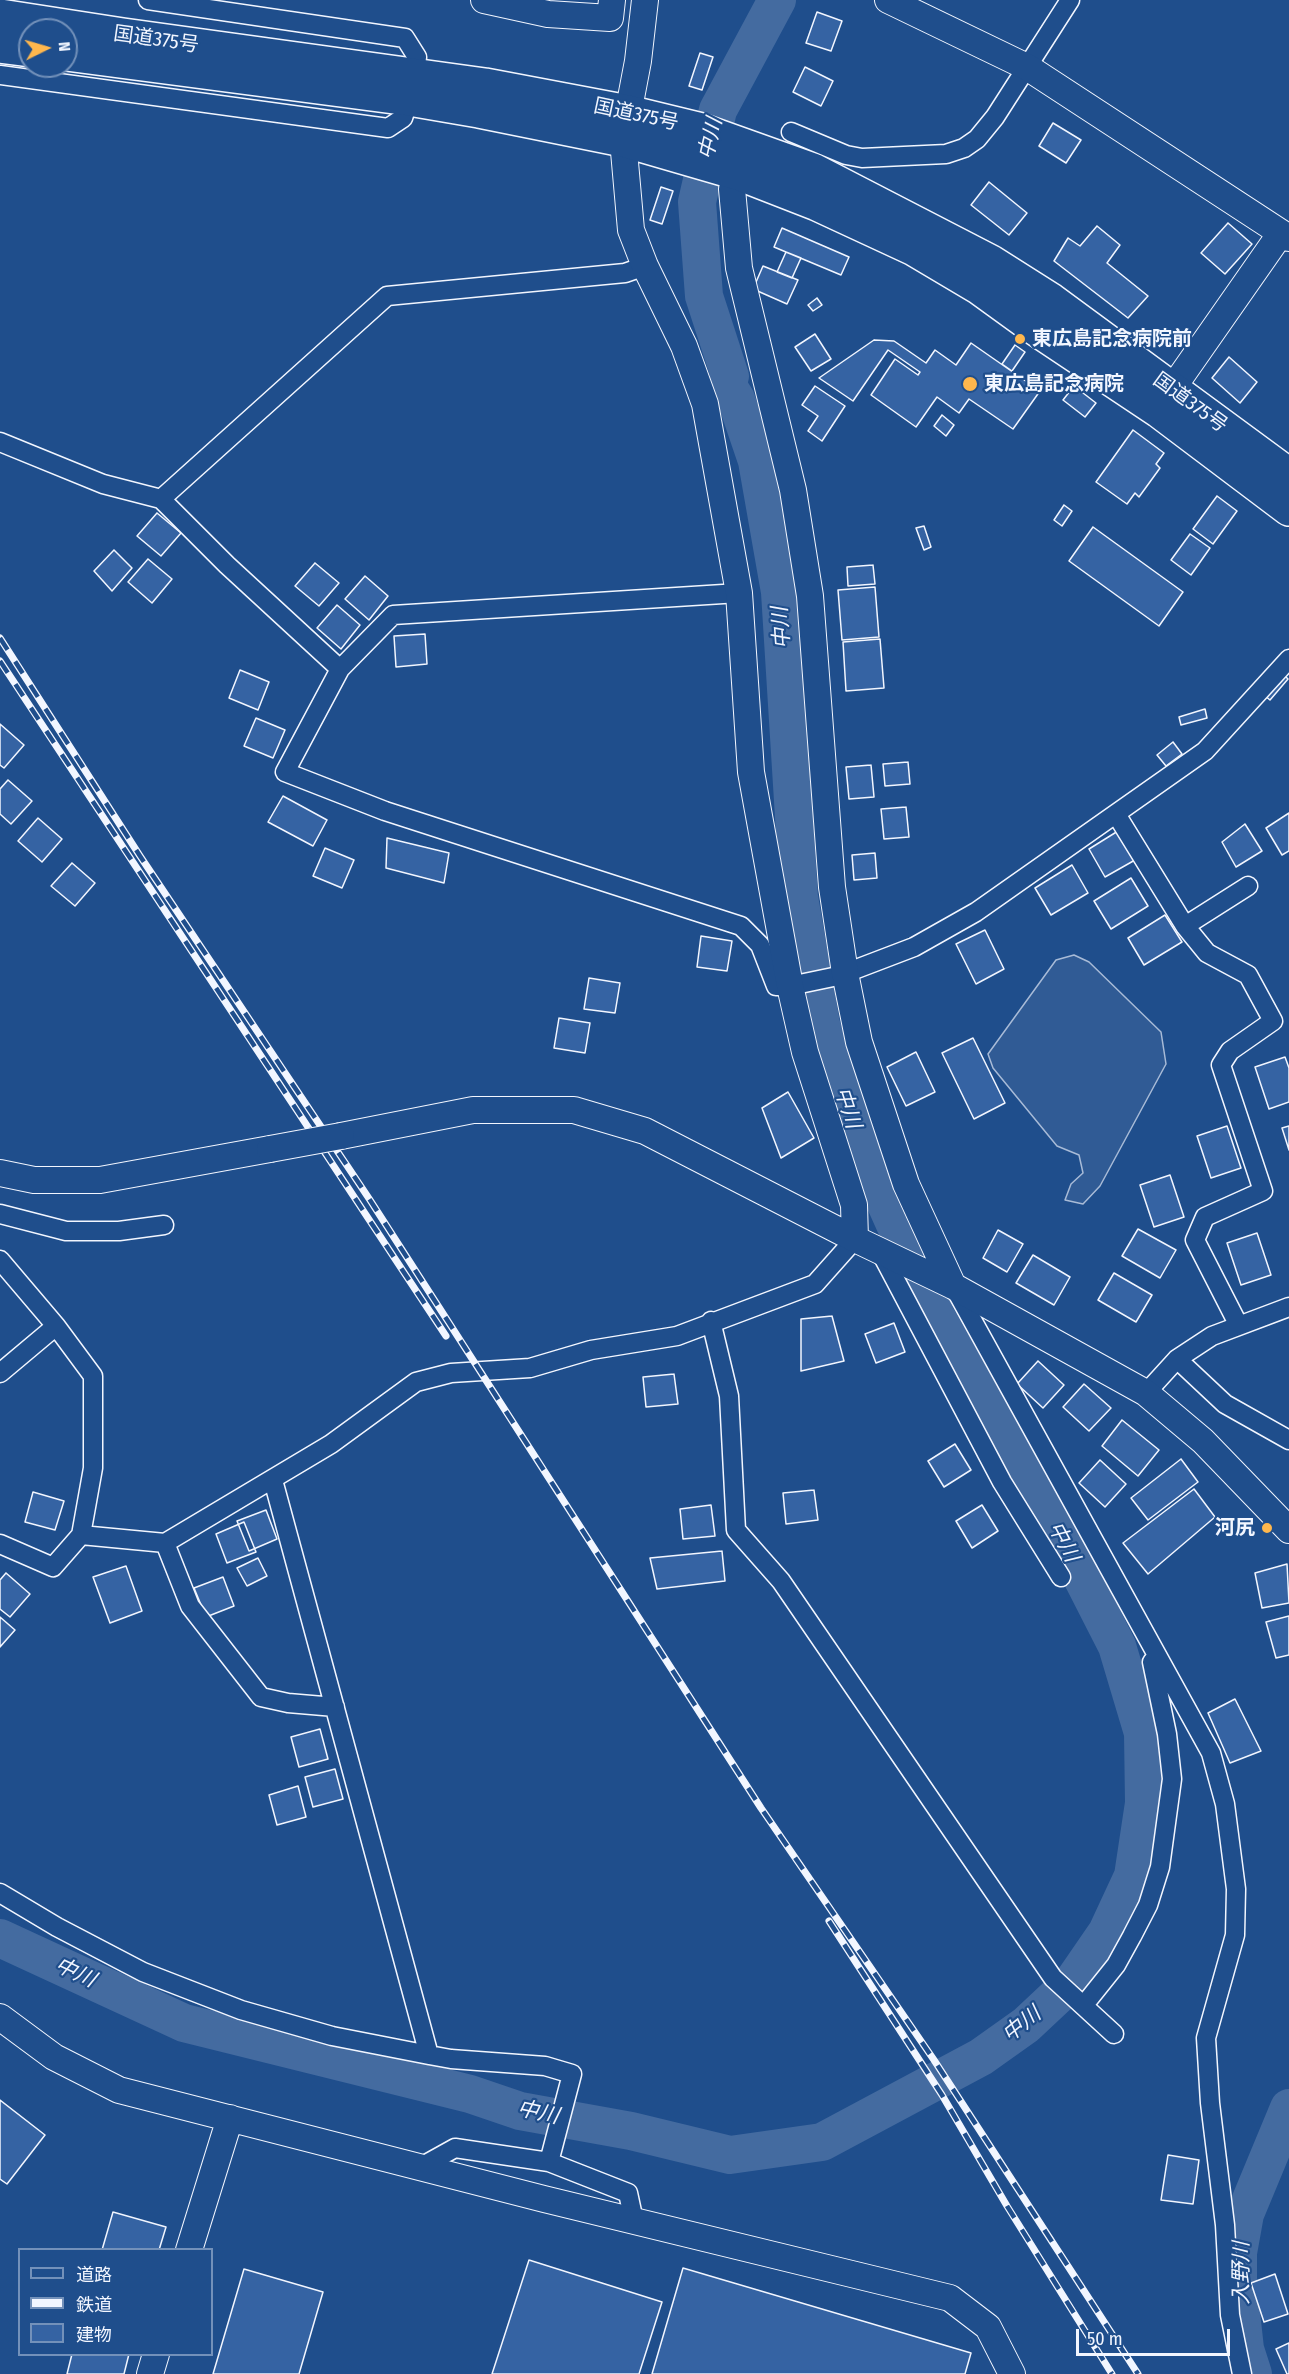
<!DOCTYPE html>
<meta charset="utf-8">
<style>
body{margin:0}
#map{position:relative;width:1289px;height:2374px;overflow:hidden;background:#1f4e8c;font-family:"Fira Sans Condensed","Noto Sans JP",sans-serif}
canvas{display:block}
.legend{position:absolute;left:18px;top:2248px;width:195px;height:108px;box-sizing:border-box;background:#1f4e8c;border:2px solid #7391ba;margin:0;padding:8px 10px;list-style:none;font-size:18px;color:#f2f6ff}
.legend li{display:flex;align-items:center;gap:12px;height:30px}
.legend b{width:30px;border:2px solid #7391ba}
.north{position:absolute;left:18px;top:18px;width:60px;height:60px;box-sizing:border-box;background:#1f4e8c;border:2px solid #7391ba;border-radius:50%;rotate:85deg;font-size:16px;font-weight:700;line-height:24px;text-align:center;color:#f2f6ff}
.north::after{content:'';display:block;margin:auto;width:21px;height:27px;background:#ffb74d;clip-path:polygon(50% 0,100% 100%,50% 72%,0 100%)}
.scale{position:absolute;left:1076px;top:2329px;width:154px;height:27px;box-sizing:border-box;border:3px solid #f2f6ff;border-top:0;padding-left:8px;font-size:18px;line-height:21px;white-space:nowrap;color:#f2f6ff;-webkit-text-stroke:4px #1f4e8c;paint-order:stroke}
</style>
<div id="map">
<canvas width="1289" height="2374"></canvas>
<ul class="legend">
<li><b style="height:8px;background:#1f4e8c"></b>道路</li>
<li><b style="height:8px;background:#f2f6ff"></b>鉄道</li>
<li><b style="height:16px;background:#3563a3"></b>建物</li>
</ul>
<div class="north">N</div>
<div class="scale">50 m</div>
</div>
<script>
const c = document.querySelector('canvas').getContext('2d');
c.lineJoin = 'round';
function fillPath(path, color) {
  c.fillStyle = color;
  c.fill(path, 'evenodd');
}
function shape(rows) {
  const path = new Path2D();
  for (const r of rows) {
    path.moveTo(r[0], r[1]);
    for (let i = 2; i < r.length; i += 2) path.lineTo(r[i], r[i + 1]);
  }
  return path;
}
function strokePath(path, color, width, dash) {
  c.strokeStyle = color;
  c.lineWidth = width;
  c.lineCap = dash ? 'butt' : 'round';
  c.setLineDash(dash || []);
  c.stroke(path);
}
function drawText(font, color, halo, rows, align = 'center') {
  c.font = font + ' "Fira Sans Condensed","Noto Sans JP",sans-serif';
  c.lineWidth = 4.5;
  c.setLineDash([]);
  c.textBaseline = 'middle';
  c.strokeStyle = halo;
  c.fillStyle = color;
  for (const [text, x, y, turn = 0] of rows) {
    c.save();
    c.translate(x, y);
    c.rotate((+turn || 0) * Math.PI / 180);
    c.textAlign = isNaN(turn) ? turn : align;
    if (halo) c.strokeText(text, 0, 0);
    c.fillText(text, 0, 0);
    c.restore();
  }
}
const built = shape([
 [1074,955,1089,962,1161,1032,1166,1064,1100,1186,1083,1204,1065,1200,1071,1184,1083,1173,1079,1155,1057,1146,993,1068,988,1054,1056,960,1074,955]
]);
const river = shape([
 [0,1938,184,2023,470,2094,520,2111,631,2131,730,2155,822,2142,981,2057,1026,2025,1074,1980,1107,1932,1133,1876,1144,1803,1143,1733,1117,1646,1065,1544,936,1316,856,1137,821,1024,799,897,780,592,757,461,736,399,727,385,730,376,704,296,697,202,718,110,777,0],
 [1253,2374,1245,2349,1238,2285,1238,2253,1245,2214,1289,2108]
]);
const building = shape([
 [817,12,842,21,831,51,806,43,817,12],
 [700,53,713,57,702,90,689,86,700,53],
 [805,67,833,81,821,106,793,92,805,67],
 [1053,123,1081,140,1066,163,1039,146,1053,123],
 [989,182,1027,213,1009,235,971,205,989,182],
 [661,187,673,191,662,224,650,220,661,187],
 [1228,223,1252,244,1225,274,1201,253,1228,223],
 [1097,226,1120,245,1107,263,1148,296,1128,318,1054,261,1068,238,1080,246,1097,226],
 [782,228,849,257,841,275,774,247,782,228],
 [786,252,801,258,792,278,777,272,786,252],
 [763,266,798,280,787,304,753,289,763,266],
 [817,298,822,305,813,311,808,305,817,298],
 [815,334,831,359,811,371,795,347,815,334],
 [874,340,894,341,926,363,935,350,956,365,971,343,1040,391,1013,429,969,399,959,413,937,397,916,427,871,395,895,359,918,375,920,372,888,350,853,401,819,378,874,340],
 [1015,345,1025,352,1012,371,1002,364,1015,345],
 [1229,357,1257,382,1240,403,1212,378,1229,357],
 [815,386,845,406,822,441,808,431,818,416,802,405,815,386],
 [1074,386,1096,403,1085,417,1063,400,1074,386],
 [942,415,954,425,946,436,934,426,942,415],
 [1133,430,1164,453,1156,464,1160,468,1139,497,1135,493,1127,504,1096,482,1133,430],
 [1217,496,1237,511,1213,544,1193,529,1217,496],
 [1064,505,1072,511,1062,526,1054,520,1064,505],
 [157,513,181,533,161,556,137,536,157,513],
 [924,526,931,547,924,550,916,528,924,526],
 [1093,527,1183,592,1159,626,1069,561,1093,527],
 [1190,534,1210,548,1191,575,1171,560,1190,534],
 [114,550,132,568,112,591,94,571,114,550],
 [148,559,172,579,152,603,128,582,148,559],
 [315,563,339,583,319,606,295,586,315,563],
 [873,565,875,584,848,586,847,567,873,565],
 [365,576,388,596,369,620,345,599,365,576],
 [875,587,879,637,842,640,838,590,875,587],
 [337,605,360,625,341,649,317,628,337,605],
 [425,634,427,664,396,667,394,636,425,634],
 [880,639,884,688,846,691,843,642,880,639],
 [240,670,269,682,258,710,229,698,240,670],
 [1283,674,1288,679,1270,700,1264,695,1283,674],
 [1205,709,1207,718,1181,725,1179,717,1205,709],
 [256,718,285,730,273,758,244,746,256,718],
 [0,724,24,745,4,768,0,765,0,724],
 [1173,742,1182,754,1166,766,1157,755,1173,742],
 [908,762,910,784,885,786,883,764,908,762],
 [871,765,874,797,849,799,846,767,871,765],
 [8,780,32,801,11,824,0,814,0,789,8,780],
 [283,796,327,820,313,846,268,822,283,796],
 [906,807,909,837,884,839,881,809,906,807],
 [1289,813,1289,851,1282,855,1266,828,1289,813],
 [38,818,62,839,42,862,18,841,38,818],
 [1245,824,1262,851,1236,867,1222,842,1245,824],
 [1118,831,1135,860,1105,877,1089,849,1118,831],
 [387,838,449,853,444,883,386,868,387,838],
 [325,848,354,860,342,888,313,876,325,848],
 [875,853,877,878,854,880,852,855,875,853],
 [72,863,95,883,75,906,51,886,72,863],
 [1072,865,1088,893,1051,915,1035,888,1072,865],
 [1131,878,1148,906,1111,929,1094,901,1131,878],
 [1165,915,1182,942,1144,965,1128,938,1165,915],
 [985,930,1004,969,976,984,956,944,985,930],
 [701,936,732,941,727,971,697,967,701,936],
 [589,978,620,983,615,1013,584,1009,589,978],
 [559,1018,590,1023,585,1053,554,1048,559,1018],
 [973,1038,1005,1103,974,1119,942,1053,973,1038],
 [916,1052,935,1092,906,1106,887,1067,916,1052],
 [1285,1057,1289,1068,1289,1102,1269,1109,1255,1067,1285,1057],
 [788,1092,814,1138,781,1158,762,1108,788,1092],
 [1227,1126,1241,1168,1211,1178,1197,1136,1227,1126],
 [1289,1126,1289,1150,1282,1128,1289,1126],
 [1170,1175,1184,1217,1154,1227,1140,1185,1170,1175],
 [1138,1229,1176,1250,1160,1278,1122,1256,1138,1229],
 [998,1230,1023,1244,1007,1272,983,1258,998,1230],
 [1257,1233,1271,1275,1241,1285,1227,1243,1257,1233],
 [1033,1255,1070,1277,1054,1305,1016,1283,1033,1255],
 [1114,1273,1152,1295,1136,1322,1098,1300,1114,1273],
 [832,1316,844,1361,801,1371,801,1319,832,1316],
 [894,1323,905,1352,876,1363,865,1334,894,1323],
 [1038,1361,1064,1385,1043,1408,1017,1384,1038,1361],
 [674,1374,678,1404,646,1407,643,1377,674,1374],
 [1084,1384,1111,1408,1089,1431,1063,1407,1084,1384],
 [1122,1420,1159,1450,1138,1476,1102,1446,1122,1420],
 [955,1444,971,1470,944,1487,928,1461,955,1444],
 [1181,1459,1198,1482,1148,1520,1131,1498,1181,1459],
 [1100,1460,1126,1484,1105,1507,1079,1483,1100,1460],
 [1194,1489,1215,1517,1148,1574,1123,1543,1194,1489],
 [814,1490,818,1520,786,1524,783,1493,814,1490],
 [33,1492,64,1501,55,1530,25,1522,33,1492],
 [711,1505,715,1536,683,1539,680,1509,711,1505],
 [982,1505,998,1531,972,1548,956,1521,982,1505],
 [266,1510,277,1539,249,1551,237,1521,266,1510],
 [244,1522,256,1552,227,1563,216,1534,244,1522],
 [722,1551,725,1581,657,1589,650,1558,722,1551],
 [258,1558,267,1576,247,1586,237,1568,258,1558],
 [1287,1564,1289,1603,1262,1608,1255,1573,1287,1564],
 [126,1566,142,1611,110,1623,93,1577,126,1566],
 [6,1573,30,1594,10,1617,0,1609,0,1580,6,1573],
 [223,1577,234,1606,206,1617,194,1588,223,1577],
 [1289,1616,1289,1655,1276,1658,1266,1622,1289,1616],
 [0,1617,15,1630,0,1647,0,1617],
 [1235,1699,1261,1751,1230,1763,1208,1713,1235,1699],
 [320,1729,328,1759,299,1767,291,1737,320,1729],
 [335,1769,343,1799,313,1807,305,1777,335,1769],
 [298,1786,306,1817,277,1825,269,1795,298,1786],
 [0,2100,45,2135,7,2184,0,2179,0,2100],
 [1168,2155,1199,2160,1193,2204,1161,2200,1168,2155],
 [113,2212,166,2227,159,2250,102,2250,113,2212],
 [529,2260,662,2302,639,2374,492,2374,529,2260],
 [683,2268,971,2353,965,2374,652,2374,683,2268],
 [244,2269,323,2292,299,2374,213,2374,244,2269],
 [1275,2274,1288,2314,1264,2322,1251,2283,1275,2274],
 [1289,2343,1289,2374,1287,2374,1276,2349,1289,2343],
 [72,2354,129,2354,124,2374,67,2374,72,2354]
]);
const street = shape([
 [148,0,405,38,417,57,415,74],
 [0,75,388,128,403,118,409,99],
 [791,132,846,155,862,158,946,154,964,148,977,139,995,117,1070,0],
 [0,442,103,484,161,499,227,565,340,669,285,772,385,811,741,926,760,945,776,986,790,986,838,976,914,947,976,912,1205,751,1289,659],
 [161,499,387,296,625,273,645,266],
 [340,669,393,615,739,593],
 [1116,814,1185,926,1207,953,1248,975,1273,1021,1230,1051,1221,1065,1263,1191,1205,1217,1195,1240,1238,1324],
 [1185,926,1248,886],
 [0,1214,66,1231,119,1231,164,1225],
 [880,1251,1002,1482,1061,1577],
 [0,1260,56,1326,93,1376,93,1468,81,1535,165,1543,331,1444,416,1382,451,1373,530,1368,591,1350,677,1336,815,1284,855,1239],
 [954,1287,1211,1753,1225,1804,1236,1889,1235,1935,1206,2038,1210,2103,1225,2225,1230,2315,1242,2374],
 [711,1321,729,1396,736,1530,781,1581,1053,1978,1114,2034],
 [1177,1359,1225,1404,1289,1440],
 [0,1373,56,1326],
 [1146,1393,1177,1359,1212,1336,1289,1307],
 [273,1480,429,2055,451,2059,545,2066,572,2074,549,2162],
 [165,1543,190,1606,261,1697,288,1703,335,1707],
 [0,1544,53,1567,81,1535],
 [0,1893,57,1927,143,1972,241,2010,332,2036,429,2055],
 [1084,2005,1116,1965,1132,1936,1148,1905,1160,1867,1172,1779,1167,1734,1152,1662,1156,1657],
 [419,2168,455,2148,549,2162,628,2193,634,2221]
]);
const secondary = shape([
 [484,0,548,14,610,18,612,0],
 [645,0,638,61,623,140,631,230,645,266,684,346,705,404,739,593,751,772,790,986,805,1052,854,1205,855,1239],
 [888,0,1027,67,1289,238],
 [740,174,732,189,739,268,793,490,810,596,832,887,845,973,859,1042,906,1184,953,1286],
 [1172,389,1281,233],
 [341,1136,473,1110,574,1110,645,1131,855,1239,953,1286,1146,1393,1203,1441,1289,1530],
 [0,1173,34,1180,100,1180,270,1149],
 [0,2017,54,2057,119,2090,544,2199,950,2298,988,2327,1012,2374],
 [189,2250,230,2118],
 [150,2374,156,2354]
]);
const highway = shape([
 [0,16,123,35,485,85,628,112,698,129,813,170,991,262,1051,300,1289,475],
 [0,46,30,50],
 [66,54,409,99,479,111,623,140,740,174,817,204,914,249,978,287,1036,329,1159,411,1289,509]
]);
const rail = shape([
 [0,638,140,856,370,1200,761,1808,934,2060,1138,2374],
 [0,661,446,1336],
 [829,1921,942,2095,1007,2206,1112,2374]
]);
const secondaryBridge = shape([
 [270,1149,341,1136]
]);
const markers = [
 [1020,339,6,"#ffb74d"],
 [970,384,8,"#ffb74d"],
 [1267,1528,6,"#ffb74d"]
];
const streetNames = [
 ["国道375号",156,40,8],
 ["国道375号",636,115,12],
 ["国道375号",1190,403,36]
];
const poiNames = [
 ["東広島記念病院前",1032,339],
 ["東広島記念病院",984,384],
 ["河尻",1255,1528,"right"]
];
const waterNames = [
 ["中川",711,139,-77],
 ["中川",782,628,-94],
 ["中川",847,1108,72],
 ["中川",1063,1542,62],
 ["中川",75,1973,25],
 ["中川",1022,2025,-39],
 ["中川",538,2113,12],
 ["入野川",1242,2273,-90]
];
fillPath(built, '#305b95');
strokePath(built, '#a8bbd7', 1.5);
strokePath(river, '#446ba0', 38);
fillPath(building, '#3563a3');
strokePath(building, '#f2f6ff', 1.5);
strokePath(street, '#f2f6ff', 21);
strokePath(secondary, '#f2f6ff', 28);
strokePath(highway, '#f2f6ff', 36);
strokePath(street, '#1f4e8c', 18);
strokePath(secondary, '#1f4e8c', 26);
strokePath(highway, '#1f4e8c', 33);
strokePath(rail, '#f2f6ff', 7);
strokePath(rail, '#1f4e8c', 4.5, [14]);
strokePath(secondaryBridge, '#f2f6ff', 28, []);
strokePath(secondaryBridge, '#1f4e8c', 26);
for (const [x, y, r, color] of markers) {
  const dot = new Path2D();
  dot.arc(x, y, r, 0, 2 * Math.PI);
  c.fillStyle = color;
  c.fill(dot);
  strokePath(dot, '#1f4e8c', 2);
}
drawText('20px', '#f2f6ff', '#1f4e8c', streetNames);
drawText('bold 20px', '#f2f6ff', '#1f4e8c', poiNames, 'left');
drawText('italic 21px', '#f2f6ff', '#1f4e8c', waterNames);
</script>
